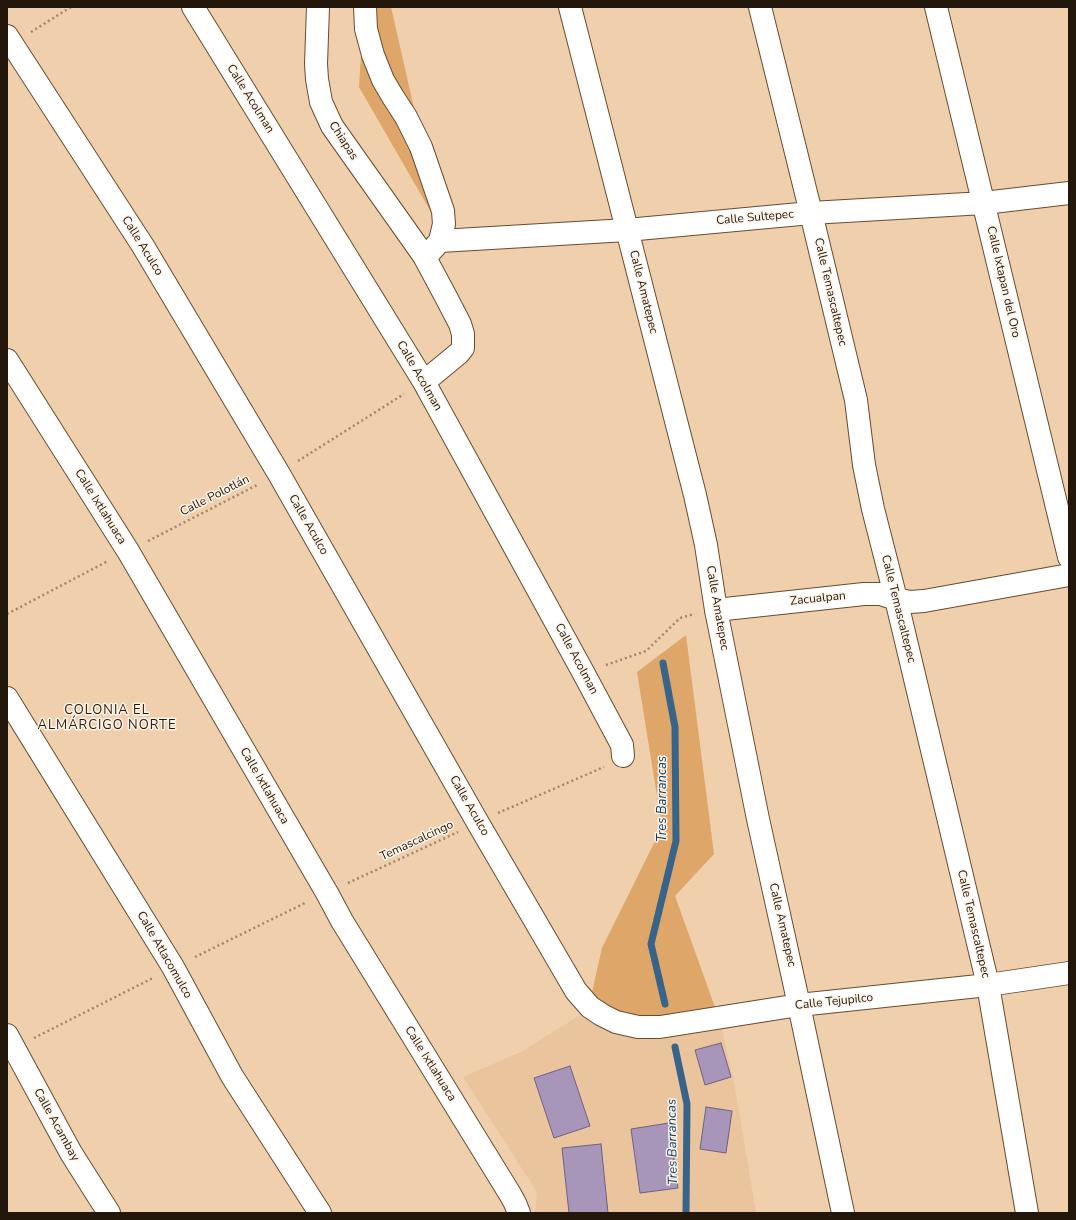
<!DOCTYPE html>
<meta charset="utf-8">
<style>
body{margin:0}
#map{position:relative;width:1076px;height:1220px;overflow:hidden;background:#f0cfad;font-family:"Nunito Sans",sans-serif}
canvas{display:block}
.frame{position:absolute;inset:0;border:8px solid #23170b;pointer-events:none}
</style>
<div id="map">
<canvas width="1076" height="1220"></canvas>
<div class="frame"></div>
</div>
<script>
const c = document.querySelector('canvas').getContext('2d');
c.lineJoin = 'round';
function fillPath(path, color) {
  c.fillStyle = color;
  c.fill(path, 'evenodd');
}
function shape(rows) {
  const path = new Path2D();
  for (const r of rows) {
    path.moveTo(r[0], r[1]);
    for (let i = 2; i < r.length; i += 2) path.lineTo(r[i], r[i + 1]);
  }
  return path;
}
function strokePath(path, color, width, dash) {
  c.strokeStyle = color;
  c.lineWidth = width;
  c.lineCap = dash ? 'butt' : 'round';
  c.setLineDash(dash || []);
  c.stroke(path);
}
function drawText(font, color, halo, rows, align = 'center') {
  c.font = font + ' "Nunito Sans",sans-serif';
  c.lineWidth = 3;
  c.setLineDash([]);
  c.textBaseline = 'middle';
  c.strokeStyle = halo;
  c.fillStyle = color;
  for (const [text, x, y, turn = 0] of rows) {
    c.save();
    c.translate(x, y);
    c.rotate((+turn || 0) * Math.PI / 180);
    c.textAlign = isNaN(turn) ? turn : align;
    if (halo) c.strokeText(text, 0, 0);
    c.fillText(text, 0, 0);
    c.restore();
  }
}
const built = shape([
 [588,1010,720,1021,734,1082,756,1213,535,1213,537,1192,463,1077,521,1052]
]);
const green = shape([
 [364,7,391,7,442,231,359,87],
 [686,635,714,854,675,896,720,1021,641,1021,588,1010,602,948,662,827,637,672]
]);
const stream = shape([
 [663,663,675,727,676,841,651,944,665,1004],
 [675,1047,687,1104,686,1213]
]);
const building = shape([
 [721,1043,731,1077,705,1085,695,1050,721,1043],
 [570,1066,590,1126,554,1138,534,1078,570,1066],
 [706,1107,732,1111,726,1153,700,1149,706,1107],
 [669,1123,678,1188,640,1193,631,1129,669,1123],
 [601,1144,608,1213,569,1213,562,1148,601,1144]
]);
const path = shape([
 [31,32,71,7],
 [298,461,404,394],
 [148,541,259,484],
 [7,614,108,561],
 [606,665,646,651,680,618,694,614],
 [498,813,604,767],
 [348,883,458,832],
 [195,957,305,903],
 [34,1038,153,978]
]);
const street = shape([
 [193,7,424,382,583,672,622,745,623,756],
 [318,7,316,64,317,79,321,102,332,126,424,256,446,297,460,324,463,334,463,348,459,353,424,382],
 [365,7,366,29,373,55,383,80,393,97,406,117,421,147,443,211,444,224,440,241,431,251],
 [760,7,811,213,856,400,864,465,873,509,896,599,988,985,1027,1213],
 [936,7,1069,557],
 [440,241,627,230,811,213,984,203,1069,193],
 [7,360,128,551,327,893,342,921,510,1194,515,1203,519,1213],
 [716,610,864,594,881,594,896,599,910,602,924,601,1069,575],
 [7,698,173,967,232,1076,320,1213],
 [7,1035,71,1153,109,1213]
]);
const secondary = shape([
 [570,7,695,495,706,545,716,610,758,819,799,1005,843,1213],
 [7,36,143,246,279,474,478,823,576,991,590,1007,602,1015,616,1022,638,1027,660,1027,799,1005,988,985,1069,973]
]);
const streetNames = [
 ["Calle Acolman",250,99,58],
 ["Chiapas",343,141,57],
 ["Calle Sultepec",755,218,-5],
 ["Calle Aculco",142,246,58],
 ["Calle Ixtapan del Oro",1003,282,77],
 ["Calle Amatepec",643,292,76],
 ["Calle Temascaltepec",830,292,77],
 ["Calle Acolman",419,376,60],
 ["Calle Polotlán",215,496,-27],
 ["Calle Ixtlahuaca",100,507,58],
 ["Calle Aculco",308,525,60],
 ["Zacualpan",818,599,-6],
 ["Calle Amatepec",717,608,80],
 ["Calle Temascaltepec",898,609,76],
 ["Calle Acolman",576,659,62],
 ["Calle Ixtlahuaca",264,786,60],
 ["Calle Aculco",469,806,60],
 ["Temascalcingo",417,841,-25],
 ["Calle Temascaltepec",973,924,77],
 ["Calle Amatepec",782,925,77],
 ["Calle Atlacomulco",164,955,60],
 ["Calle Tejupilco",834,1002,-6],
 ["Calle Ixtlahuaca",430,1064,58],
 ["Calle Acambay",56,1125,61]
];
const neighbourhoodNames = [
 ["COLONIA EL",107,711],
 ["ALMÁRCIGO NORTE",107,726]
];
const waterNames = [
 ["Tres Barrancas",663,799,-90],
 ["Tres Barrancas",673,1142,-91]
];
fillPath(built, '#eac49d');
fillPath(green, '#dea669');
strokePath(stream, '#396489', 7);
fillPath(building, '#a795ba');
strokePath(building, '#726083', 1);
strokePath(street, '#684c2f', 24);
strokePath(secondary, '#684c2f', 24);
strokePath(path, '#9f866d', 2.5, [2, 3]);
strokePath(street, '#fff', 22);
strokePath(secondary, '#fff', 22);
drawText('12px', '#23170b', '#fef4ea', streetNames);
c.letterSpacing = '1px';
drawText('13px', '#23170b', '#fef4ea', neighbourhoodNames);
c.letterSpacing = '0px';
drawText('italic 13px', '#093c63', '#fef4ea', waterNames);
</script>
